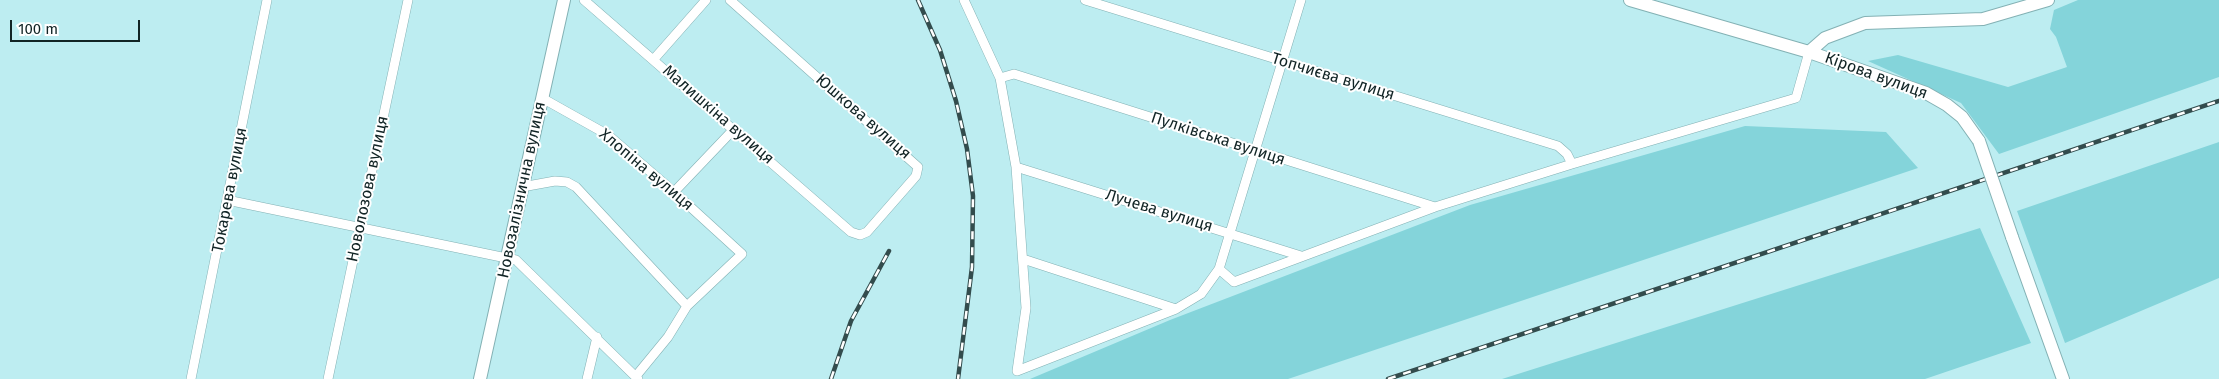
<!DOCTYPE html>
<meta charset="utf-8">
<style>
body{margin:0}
#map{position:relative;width:2219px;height:379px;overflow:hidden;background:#bdedf1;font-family:"Fira Sans",sans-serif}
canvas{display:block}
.scale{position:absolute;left:10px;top:20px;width:130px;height:22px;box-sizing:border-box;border:2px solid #112425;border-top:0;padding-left:6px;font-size:15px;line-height:18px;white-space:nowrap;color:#112425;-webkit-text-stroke:4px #fff;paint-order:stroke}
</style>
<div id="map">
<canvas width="2219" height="379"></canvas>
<div class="scale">100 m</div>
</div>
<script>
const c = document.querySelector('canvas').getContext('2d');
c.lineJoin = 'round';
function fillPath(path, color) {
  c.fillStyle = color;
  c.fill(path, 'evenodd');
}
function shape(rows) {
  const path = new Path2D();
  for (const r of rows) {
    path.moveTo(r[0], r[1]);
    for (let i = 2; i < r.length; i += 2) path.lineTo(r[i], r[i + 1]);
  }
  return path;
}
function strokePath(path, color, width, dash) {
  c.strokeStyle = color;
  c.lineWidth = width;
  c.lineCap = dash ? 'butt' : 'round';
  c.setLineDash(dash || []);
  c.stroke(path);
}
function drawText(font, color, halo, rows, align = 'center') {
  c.font = font + ' "Fira Sans",sans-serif';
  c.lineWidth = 4;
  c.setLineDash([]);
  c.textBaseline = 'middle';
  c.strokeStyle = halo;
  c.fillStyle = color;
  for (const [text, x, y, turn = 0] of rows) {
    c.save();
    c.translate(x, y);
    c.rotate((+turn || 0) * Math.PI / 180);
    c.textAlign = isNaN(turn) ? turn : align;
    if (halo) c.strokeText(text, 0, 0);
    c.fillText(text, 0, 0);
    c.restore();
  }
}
const green = shape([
 [2078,0,2219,0,2219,77,1999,154,1961,103,1868,61,1898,55,2008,87,2067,67,2056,37,2050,29,2054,10],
 [1745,126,1886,132,1918,168,1288,379,1030,379,1170,320,1470,205],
 [2219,142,2219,278,2065,343,2017,211],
 [1980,228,2031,343,1925,379,1502,379]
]);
const street = shape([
 [584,0,851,232,860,235,867,232,916,176,918,167,730,0],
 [964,0,1000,78,1016,167,1026,308,1017,371,1176,309,1201,294,1219,269,1234,282,1435,207,1572,164,1796,98,1809,52],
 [1085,0,1558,146,1567,154,1572,164],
 [654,59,706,0],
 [1000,78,1014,74,1435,207],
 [542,98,608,135,674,192,742,254,687,306,668,337,636,376],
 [1016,167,1301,256],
 [522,187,555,181,567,182,576,187,687,306],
 [674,192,734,129],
 [227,200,516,260,638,379],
 [1023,259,1176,309],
 [1219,269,1301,0],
 [191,379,267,0],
 [328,379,408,0],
 [587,379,597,337]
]);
const secondary = shape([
 [1630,0,1809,52,1926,93,1947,105,1962,117,1979,141],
 [1809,52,1825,38,1865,23,1983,19,2048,0],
 [2012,237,2063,379],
 [480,379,564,0]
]);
const rail = shape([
 [918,0,940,50,956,101,967,149,973,196,972,267,958,379],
 [831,379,851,321,889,251],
 [1388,379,2219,101]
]);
const secondaryBridge = shape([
 [1979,141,2012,237]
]);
const streetNames = [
 ["Кірова вулиця",1876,76,20],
 ["Топчиєва вулиця",1333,77,17],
 ["Малишкіна вулиця",718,115,41],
 ["Юшкова вулиця",863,117,41],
 ["Пулківська вулиця",1218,139,18],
 ["Хлопіна вулиця",646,170,40],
 ["Новолозова вулиця",368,189,-78],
 ["Токарева вулиця",230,190,-79],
 ["Новозалізнична вулиця",522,190,-78],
 ["Лучева вулиця",1159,211,17]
];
fillPath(green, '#84d4da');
strokePath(street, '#83b1b4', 10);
strokePath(secondary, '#83b1b4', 14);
strokePath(street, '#fff', 9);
strokePath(secondary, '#fff', 12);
strokePath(rail, '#334c4d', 4.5);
strokePath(rail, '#fff', 2.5, [8]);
strokePath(secondaryBridge, '#83b1b4', 14, []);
strokePath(secondaryBridge, '#fff', 12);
drawText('16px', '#112425', '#fff', streetNames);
</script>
